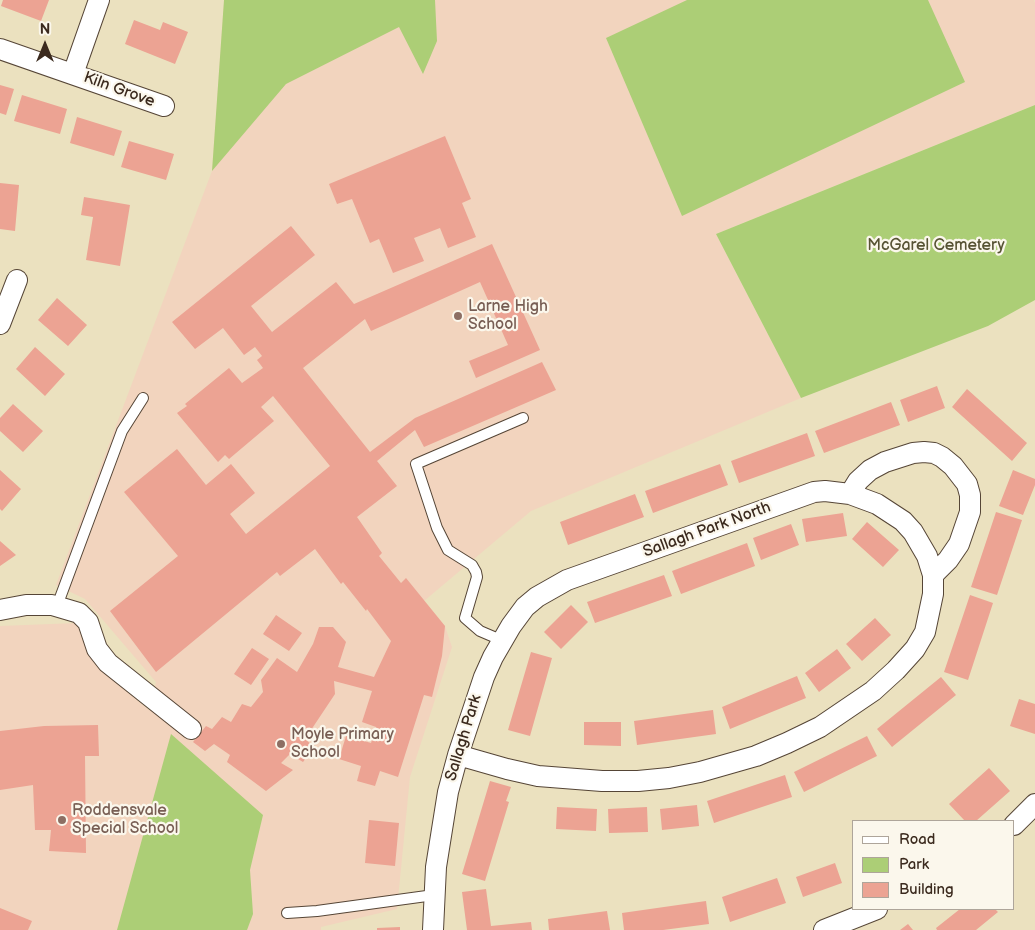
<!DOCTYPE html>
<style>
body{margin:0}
#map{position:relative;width:1035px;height:930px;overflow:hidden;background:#ebe1bf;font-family:"Balsamiq Sans",sans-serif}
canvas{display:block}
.legend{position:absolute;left:852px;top:820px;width:162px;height:90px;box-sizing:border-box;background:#fbf7ec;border:1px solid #aea59a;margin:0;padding:6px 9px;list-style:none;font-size:15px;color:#3b2a1e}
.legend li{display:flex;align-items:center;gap:10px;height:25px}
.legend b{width:25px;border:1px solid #aea59a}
.north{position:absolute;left:20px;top:20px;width:50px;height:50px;-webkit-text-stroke:4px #fbf7ec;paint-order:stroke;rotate:0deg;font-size:14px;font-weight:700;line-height:20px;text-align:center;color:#3b2a1e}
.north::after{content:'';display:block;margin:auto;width:18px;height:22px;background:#3b2a1e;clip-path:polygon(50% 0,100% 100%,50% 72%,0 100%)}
</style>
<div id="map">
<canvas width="1035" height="930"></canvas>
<ul class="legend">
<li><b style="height:6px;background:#fff"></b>Road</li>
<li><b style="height:14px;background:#acce76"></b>Park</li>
<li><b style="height:14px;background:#eca393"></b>Building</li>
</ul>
<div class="north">N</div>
</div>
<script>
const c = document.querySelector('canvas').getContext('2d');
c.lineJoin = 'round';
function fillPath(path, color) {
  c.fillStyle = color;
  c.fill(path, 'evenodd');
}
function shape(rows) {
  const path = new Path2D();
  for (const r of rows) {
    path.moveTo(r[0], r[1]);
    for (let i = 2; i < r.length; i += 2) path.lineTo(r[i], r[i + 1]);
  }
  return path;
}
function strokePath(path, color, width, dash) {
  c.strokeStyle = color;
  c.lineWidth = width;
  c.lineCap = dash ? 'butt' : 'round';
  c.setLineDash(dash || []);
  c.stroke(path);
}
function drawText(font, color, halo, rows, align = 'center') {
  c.font = font + ' "Balsamiq Sans",sans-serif';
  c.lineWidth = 4.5;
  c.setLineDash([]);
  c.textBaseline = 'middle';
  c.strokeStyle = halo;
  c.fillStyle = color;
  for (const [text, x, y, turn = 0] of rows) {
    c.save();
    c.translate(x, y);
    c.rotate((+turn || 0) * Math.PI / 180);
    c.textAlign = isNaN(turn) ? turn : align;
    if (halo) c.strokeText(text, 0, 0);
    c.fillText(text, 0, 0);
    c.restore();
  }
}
const built = shape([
 [224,0,1034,0,1035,3,1035,105,716,234,801,398,531,511,424,601,445,626,452,647,410,777,397,909,321,927,321,930,0,930,0,626,77,623,93,656,112,679,149,710,156,682,85,599,56,585,212,171]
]);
const green = shape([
 [224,0,435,0,437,41,423,74,399,27,286,84,212,171],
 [687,0,928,0,965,82,682,216,606,38],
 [1035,105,1035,300,988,326,801,398,716,234],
 [171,734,263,815,250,870,253,914,247,930,117,930]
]);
const building = shape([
 [3,0,49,0,41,21,1,6],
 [134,20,160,30,163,22,188,32,175,64,125,44],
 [0,85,14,89,6,115,0,113],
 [22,95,67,109,60,134,14,121],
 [77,117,122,131,114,156,70,143],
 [445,136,471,199,462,203,476,237,448,248,440,228,414,238,424,261,393,273,379,239,370,243,352,199,337,204,329,184],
 [129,141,174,154,166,180,121,167],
 [0,183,19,185,15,231,0,229],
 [84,197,130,205,120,266,86,260,93,217,81,215],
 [291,226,315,255,251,306,272,332,336,282,354,304,492,244,540,350,476,378,469,361,508,345,480,282,371,331,365,319,303,368,370,452,415,418,542,362,556,390,424,447,415,430,377,461,397,486,357,517,382,553,379,556,401,583,406,578,445,626,442,656,432,697,424,695,398,777,380,771,375,786,357,781,361,766,339,759,346,736,371,743,376,727,362,722,372,691,334,681,335,694,305,739,314,747,303,762,290,754,281,763,293,770,266,791,227,762,230,755,214,744,205,751,193,742,206,726,212,729,222,717,231,722,242,704,251,707,263,692,261,680,277,658,297,672,313,644,319,627,333,627,346,642,338,667,374,677,391,641,367,609,366,611,343,582,341,584,315,549,280,576,277,572,156,672,110,611,178,556,124,492,177,449,206,485,231,464,255,493,230,514,246,534,330,466,273,396,261,407,274,421,229,459,225,455,218,462,177,413,187,406,185,404,229,368,242,383,263,368,257,360,262,356,255,347,244,355,223,328,195,349,172,322],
 [57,298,87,325,68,346,38,320],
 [35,347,65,374,45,396,16,369],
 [937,386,945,408,908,422,900,400],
 [967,389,1027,443,1012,461,952,407],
 [891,402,900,425,824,453,815,431],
 [13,404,43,431,23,452,0,431,0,418],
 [807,433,815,456,739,483,731,461],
 [720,464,728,485,653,513,645,491],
 [0,470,21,489,2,511,0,509],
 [1013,470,1035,479,1035,485,1023,515,999,506],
 [635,494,644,517,568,545,560,522],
 [996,512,1022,520,997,595,971,587],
 [843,513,847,536,806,542,802,519],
 [867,522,899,550,883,567,852,539],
 [791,524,799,545,761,560,753,538],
 [0,541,16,555,0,566],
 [747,543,755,566,681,594,672,571],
 [664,575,672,596,595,623,587,602],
 [970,595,993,603,968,680,944,672],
 [571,605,588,622,561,649,544,632],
 [276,615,302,633,289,651,263,634],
 [875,618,891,635,862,661,846,644],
 [252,648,269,659,251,685,234,674],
 [837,649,851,668,819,692,805,673],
 [531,652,552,658,530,736,508,730],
 [797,676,806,698,730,729,722,707],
 [941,677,956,695,892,747,877,729],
 [1019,699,1035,704,1035,734,1010,726],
 [713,710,716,734,637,745,634,721],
 [584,722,621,722,621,746,584,745],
 [98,725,99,756,85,756,86,853,49,851,51,830,35,830,33,785,0,790,0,731,44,726],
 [867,736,877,756,804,792,794,772],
 [989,768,1010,791,976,821,965,821,949,804],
 [785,775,792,797,714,823,707,801],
 [490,781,511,787,506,801,509,802,485,881,462,874],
 [697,805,699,826,662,830,660,809],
 [557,807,597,809,596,831,556,829],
 [647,807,648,832,609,833,608,809],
 [369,820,399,823,395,866,365,863],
 [835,863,842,883,803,897,796,877],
 [777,878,786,903,730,922,722,897],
 [486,889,491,926,531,922,532,930,467,930,462,892],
 [706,901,709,924,663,930,624,930,622,913],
 [0,908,32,921,28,930,0,930],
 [960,909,995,909,998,912,976,930,937,930,936,928],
 [607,911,610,930,549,930,548,919],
 [908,924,913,930,900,930],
 [400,927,400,930,377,930,377,928]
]);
const service = shape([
 [57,606,122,431,143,398],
 [501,640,480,631,465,618,477,577,476,572,472,565,448,550,437,528,416,464,523,418],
 [287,913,317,911,434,895]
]);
const minor = shape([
 [0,49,164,106],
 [73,74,99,0],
 [0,324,17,280],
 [850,494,858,481,870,470,885,462,913,453,924,452,934,453,942,457,953,466,967,484,970,495,970,512,959,544,948,560,933,575],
 [0,610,26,605,52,605,79,613,88,622,97,649,108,663,191,729],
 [1014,825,1035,804],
 [433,930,436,867,448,792,458,755,484,677,493,657,511,626,525,607,537,597,567,580,814,492,825,491,850,494,877,504,903,521,913,532,927,556,933,575,933,594,925,632,915,649,896,670,873,691,820,727,787,743,756,756,700,772,669,778,638,781,602,781,538,776,507,769,458,755],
 [824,930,877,909]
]);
const markers = [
 [458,316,5,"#8d6e63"],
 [281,744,5,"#8d6e63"],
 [62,820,5,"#8d6e63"]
];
const streetNames = [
 ["Kiln Grove",119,90,20],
 ["Sallagh Park North",707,530,-20],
 ["Sallagh Park",464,738,-73]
];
const parkNames = [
 ["McGarel Cemetery",936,246]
];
const educationNames = [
 ["Larne High",468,307],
 ["School",468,325],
 ["Moyle Primary",291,735],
 ["School",291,753],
 ["Roddensvale",72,811],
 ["Special School",72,829]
];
fillPath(built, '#f2d4be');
fillPath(green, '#acce76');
fillPath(building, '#eca393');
strokePath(service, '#554536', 12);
strokePath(minor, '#554536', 22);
strokePath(service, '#fff', 10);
strokePath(minor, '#fff', 20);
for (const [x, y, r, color] of markers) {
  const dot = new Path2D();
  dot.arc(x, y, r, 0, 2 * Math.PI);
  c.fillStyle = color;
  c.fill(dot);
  strokePath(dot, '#fbf7ec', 2);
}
drawText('16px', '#3b2a1e', '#fbf7ec', streetNames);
drawText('16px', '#575334', '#fbf7ec', parkNames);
drawText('16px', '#785e54', '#fbf7ec', educationNames, 'left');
</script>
